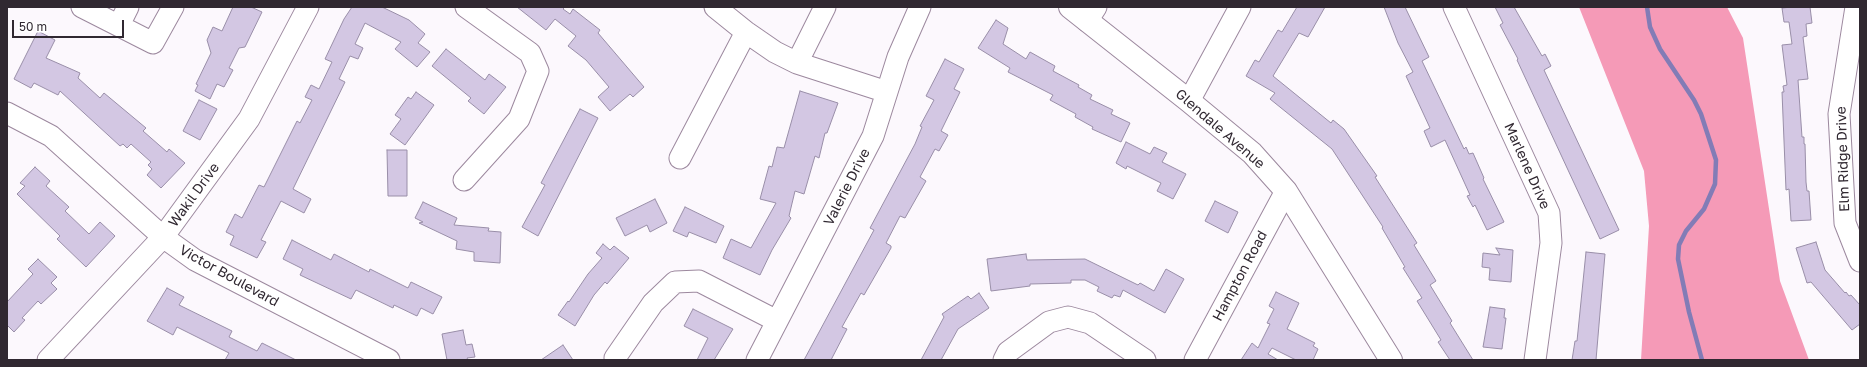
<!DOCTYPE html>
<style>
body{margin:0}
#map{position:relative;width:1867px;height:367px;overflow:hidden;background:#fcf8fd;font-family:"Golos Text",sans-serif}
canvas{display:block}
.frame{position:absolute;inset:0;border:8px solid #302831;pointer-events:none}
.scale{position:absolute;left:12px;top:20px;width:112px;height:18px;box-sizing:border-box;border:2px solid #302831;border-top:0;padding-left:5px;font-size:12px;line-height:14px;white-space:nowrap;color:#302831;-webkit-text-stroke:3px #fff;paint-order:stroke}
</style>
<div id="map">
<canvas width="1867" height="367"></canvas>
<div class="frame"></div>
<div class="scale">50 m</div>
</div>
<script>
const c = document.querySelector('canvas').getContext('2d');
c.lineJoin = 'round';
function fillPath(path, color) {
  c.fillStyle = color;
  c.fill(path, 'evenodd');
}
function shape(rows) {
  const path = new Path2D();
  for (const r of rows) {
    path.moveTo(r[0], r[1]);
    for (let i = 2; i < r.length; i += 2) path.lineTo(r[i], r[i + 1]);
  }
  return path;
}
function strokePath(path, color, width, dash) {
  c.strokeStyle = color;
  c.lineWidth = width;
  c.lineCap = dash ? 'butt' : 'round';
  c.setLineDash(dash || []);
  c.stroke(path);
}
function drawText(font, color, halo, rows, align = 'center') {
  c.font = font + ' "Golos Text",sans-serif';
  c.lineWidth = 3;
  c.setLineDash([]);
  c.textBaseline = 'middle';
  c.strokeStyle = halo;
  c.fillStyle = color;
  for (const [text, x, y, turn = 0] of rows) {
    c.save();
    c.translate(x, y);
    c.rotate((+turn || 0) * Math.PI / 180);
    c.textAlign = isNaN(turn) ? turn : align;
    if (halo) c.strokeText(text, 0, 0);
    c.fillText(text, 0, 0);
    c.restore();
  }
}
const forest = shape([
 [1579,7,1727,7,1743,38,1780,281,1809,360,1641,360,1649,226,1644,171]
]);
const stream = shape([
 [1647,7,1650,27,1660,49,1694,100,1701,114,1716,160,1715,184,1704,209,1686,231,1679,245,1678,259,1689,312,1702,360]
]);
const building = shape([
 [233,7,251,7,262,12,245,47,239,48,229,68,233,70,224,87,217,84,210,99,195,91,198,85,196,84,211,53,207,40,213,27,222,31,233,7],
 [352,7,382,7,409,20,425,34,418,43,430,52,417,67,395,49,401,42,365,23,355,44,363,48,358,59,350,56,339,79,345,82,293,189,311,199,304,213,281,201,261,240,266,242,257,258,230,245,234,236,226,232,235,214,242,218,259,185,264,187,297,121,300,123,312,100,305,97,311,85,319,89,332,62,325,59,344,19,352,7],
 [517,7,565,7,563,9,570,14,573,9,600,30,598,33,644,87,633,97,630,94,610,111,598,97,609,87,586,60,568,46,576,36,555,19,546,30,517,7],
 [1297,7,1325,7,1308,37,1299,33,1273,76,1331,123,1333,120,1344,129,1377,176,1375,177,1417,243,1414,245,1436,281,1430,285,1452,321,1450,323,1473,360,1450,360,1438,342,1441,340,1417,301,1422,298,1403,268,1405,267,1382,228,1383,227,1332,149,1270,99,1275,93,1246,76,1255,60,1259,62,1278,30,1282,32,1297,7],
 [1384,7,1405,7,1429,57,1422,61,1464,149,1466,147,1469,154,1473,153,1484,178,1483,179,1504,222,1487,230,1475,205,1473,207,1467,196,1470,195,1445,140,1431,147,1424,131,1430,128,1406,76,1413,72,1398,43,1384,7],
 [1495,7,1514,7,1542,56,1545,54,1551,66,1544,70,1619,230,1600,239,1517,60,1518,59,1500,25,1503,23,1495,7],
 [1792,7,1810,7,1812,23,1806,24,1807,36,1803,37,1808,79,1798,80,1802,137,1804,137,1804,144,1805,144,1806,182,1807,191,1809,191,1811,220,1791,221,1789,189,1786,190,1782,92,1784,92,1783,86,1787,85,1782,45,1792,44,1789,22,1784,22,1782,8,1792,7],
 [996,20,1008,28,1003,44,1026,59,1030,52,1055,66,1053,71,1079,85,1078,87,1092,95,1090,99,1113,110,1111,114,1130,123,1121,142,1092,129,1093,127,1075,117,1076,114,1050,100,1053,95,1008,72,1010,68,978,48,996,20],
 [38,31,55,40,46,58,80,73,78,78,100,98,104,93,146,128,143,131,167,152,169,149,185,163,161,188,147,175,152,169,148,165,151,162,131,144,127,148,123,144,120,146,60,91,58,95,34,83,31,88,14,79,38,31],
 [446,49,485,80,489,74,506,87,484,114,468,101,471,98,432,66,446,49],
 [945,59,964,69,954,89,960,92,941,131,948,135,939,151,935,149,920,177,926,181,905,218,900,216,886,243,891,246,891,248,864,295,861,293,842,327,847,329,831,360,804,360,874,230,870,228,915,144,922,127,920,126,934,100,926,96,945,59],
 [800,91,838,103,827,133,825,133,819,158,815,156,804,194,795,191,789,216,791,218,772,250,760,275,723,258,731,239,751,248,776,203,760,199,769,166,772,167,777,147,784,148,800,91],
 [416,92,434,105,405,145,390,134,401,119,395,115,408,97,411,99,416,92],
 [199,100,217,109,200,140,183,131,199,100],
 [580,109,598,118,538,236,522,227,545,185,541,183,580,109],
 [1126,142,1150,154,1154,147,1167,153,1162,162,1186,174,1173,199,1157,191,1161,183,1127,166,1126,169,1116,163,1126,142],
 [387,150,407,150,407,196,388,196,387,150],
 [35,167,50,181,46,186,69,207,65,211,89,234,100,222,115,236,86,267,57,239,60,236,17,194,25,186,20,183,35,167],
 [655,199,667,223,650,232,647,225,625,236,616,218,655,199],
 [1215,201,1238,212,1228,233,1205,221,1215,201],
 [423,202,457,218,454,225,489,228,488,231,501,232,500,263,474,261,474,252,456,249,457,241,419,223,423,222,415,218,423,202],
 [685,207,724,226,716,243,689,232,687,237,673,231,685,207],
 [292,240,331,260,334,254,369,272,370,269,408,288,411,282,442,297,433,314,421,308,417,316,394,305,393,308,356,290,351,299,300,275,303,269,283,259,292,240],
 [1816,242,1825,270,1845,293,1846,292,1849,296,1851,295,1860,305,1860,324,1852,330,1811,282,1807,283,1796,248,1816,242],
 [603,244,610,250,614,246,629,258,607,284,605,282,594,295,575,326,558,315,568,301,569,302,588,274,602,258,596,253,603,244],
 [1496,248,1513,250,1511,282,1489,280,1490,268,1482,267,1483,253,1500,255,1496,248],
 [1586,252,1605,254,1596,360,1572,360,1575,341,1577,341,1586,252],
 [1026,254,1027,260,1085,259,1138,285,1140,283,1154,291,1166,269,1184,279,1165,313,1123,290,1120,297,1114,295,1112,298,1097,291,1099,287,1085,280,1071,280,1071,283,1030,284,1030,286,991,291,987,259,1026,254],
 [38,259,57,277,51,283,57,289,41,304,38,301,22,318,25,320,14,332,7,325,7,302,33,274,28,269,38,259],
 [167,288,184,297,179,305,232,331,229,337,257,351,262,343,296,360,225,360,229,353,177,327,173,335,147,321,167,288],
 [1276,292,1299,303,1287,329,1315,343,1313,346,1318,349,1313,360,1296,360,1272,348,1268,354,1278,360,1241,360,1252,343,1258,348,1270,324,1267,323,1274,309,1269,306,1276,292],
 [979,293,989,308,958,329,941,360,921,360,944,317,942,314,968,296,971,299,979,293],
 [1490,307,1505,309,1504,318,1506,318,1502,349,1483,347,1490,307],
 [693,309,733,329,714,360,697,360,708,338,684,326,693,309],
 [463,330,466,345,472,344,475,357,467,358,468,360,447,360,442,334,463,330],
 [563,345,573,360,541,360,563,345]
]);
const minor = shape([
 [82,7,153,43,173,7],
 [715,7,746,32,775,52,797,63,887,92],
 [1454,7,1549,213,1551,243,1535,360],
 [1856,7,1839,114,1845,223,1860,261],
 [1087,21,1096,7],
 [119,25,128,7],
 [797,63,825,7],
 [1189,101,1240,7],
 [7,113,51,136,163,237,195,260,389,360],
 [680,158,746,32],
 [464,180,519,119,538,71,530,53,466,7],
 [615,358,653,303,675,282,699,281,777,321],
 [48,360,163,237,249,119,308,7],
 [757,360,873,136,898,57,920,7],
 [1004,360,1008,352,1049,322,1068,317,1090,323,1145,360],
 [1195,360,1286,191]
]);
const major = shape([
 [1070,7,1189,101,1252,153,1286,191,1391,360]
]);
const streetNames = [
 ["Glendale Avenue",1220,129,41],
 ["Elm Ridge Drive",1843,159,-92],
 ["Marlene Drive",1527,166,66],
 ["Valerie Drive",847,187,-63],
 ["Wakil Drive",194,195,-54],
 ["Victor Boulevard",229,276,29],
 ["Hampton Road",1240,276,-62]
];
fillPath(forest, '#f59ab7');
strokePath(stream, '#827cb6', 4.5);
fillPath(building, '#d3c7e3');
strokePath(building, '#998ea8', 1);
strokePath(minor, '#9c889e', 23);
strokePath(major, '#9c889e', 24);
strokePath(minor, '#fff', 21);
strokePath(major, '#fff', 22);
drawText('14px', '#302831', '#fff', streetNames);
</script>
